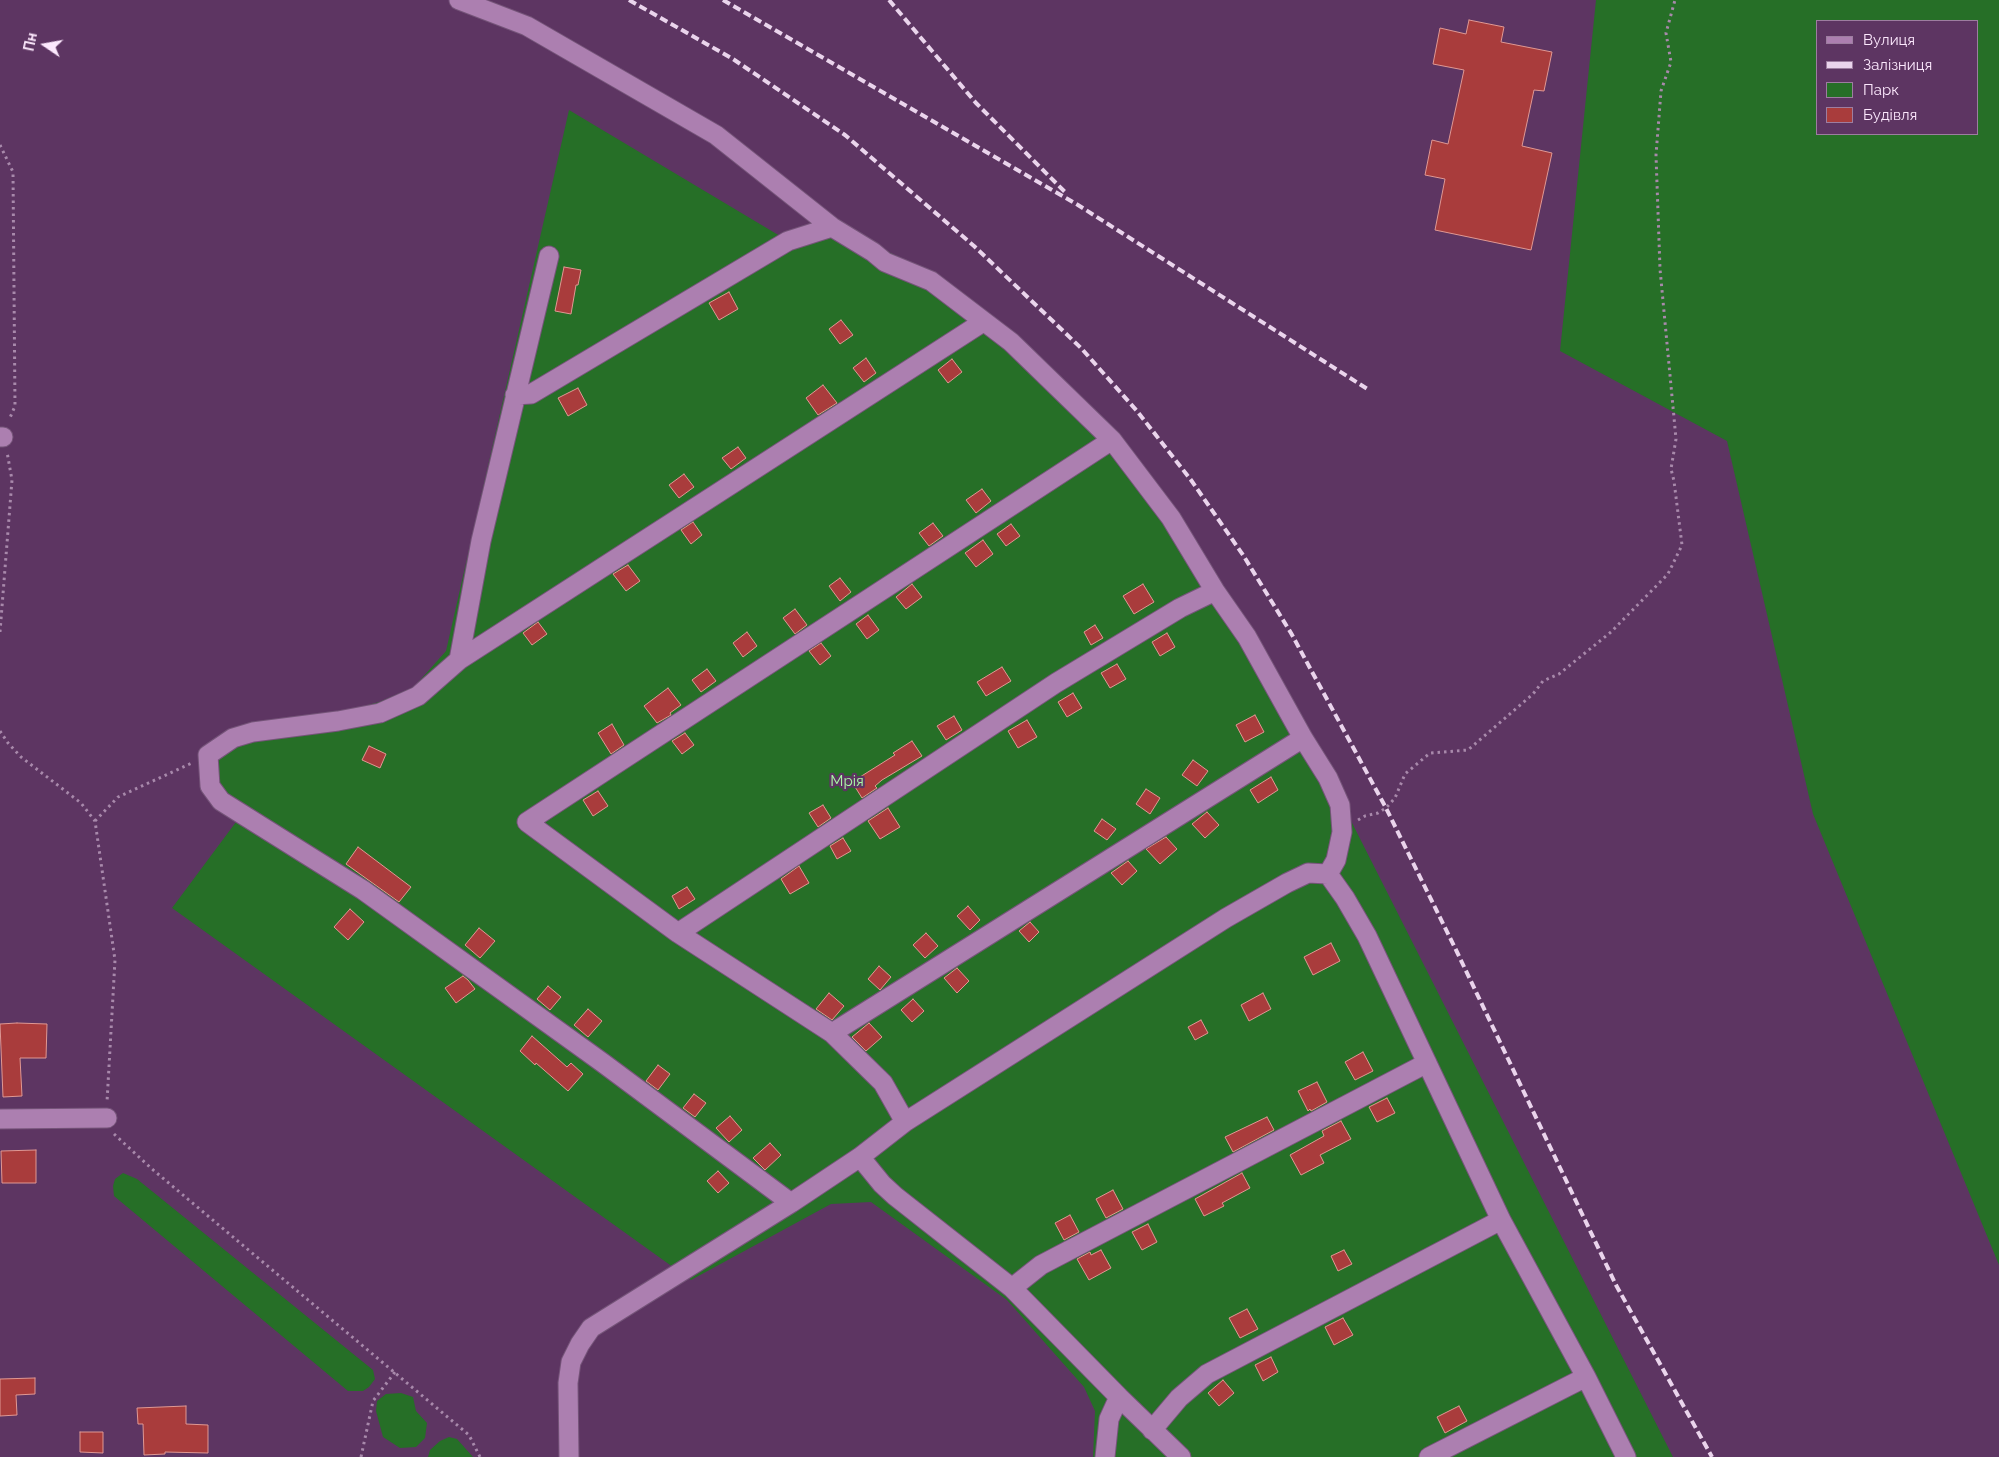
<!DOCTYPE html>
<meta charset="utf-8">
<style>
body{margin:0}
#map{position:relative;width:1999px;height:1457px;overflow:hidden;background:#5d3562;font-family:Raleway,sans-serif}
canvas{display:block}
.legend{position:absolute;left:1816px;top:20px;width:162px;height:115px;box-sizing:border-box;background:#5d3562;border:1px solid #9d7da0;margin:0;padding:6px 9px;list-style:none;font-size:15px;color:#fce8fd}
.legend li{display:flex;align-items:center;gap:10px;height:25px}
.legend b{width:25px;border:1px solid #9d7da0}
.north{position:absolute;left:20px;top:20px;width:50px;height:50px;-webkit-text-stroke:4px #5d3562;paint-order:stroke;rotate:282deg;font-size:14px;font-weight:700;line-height:20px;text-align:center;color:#fce8fd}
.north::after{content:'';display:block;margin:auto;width:18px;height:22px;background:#fce8fd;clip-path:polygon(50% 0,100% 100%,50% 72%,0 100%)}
</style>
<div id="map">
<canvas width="1999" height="1457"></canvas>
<ul class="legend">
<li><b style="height:6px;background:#ac7fb0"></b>Вулиця</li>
<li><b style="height:6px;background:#ead4ec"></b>Залізниця</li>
<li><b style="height:14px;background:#266f27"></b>Парк</li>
<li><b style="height:14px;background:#a93c3c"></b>Будівля</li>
</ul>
<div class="north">Пн</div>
</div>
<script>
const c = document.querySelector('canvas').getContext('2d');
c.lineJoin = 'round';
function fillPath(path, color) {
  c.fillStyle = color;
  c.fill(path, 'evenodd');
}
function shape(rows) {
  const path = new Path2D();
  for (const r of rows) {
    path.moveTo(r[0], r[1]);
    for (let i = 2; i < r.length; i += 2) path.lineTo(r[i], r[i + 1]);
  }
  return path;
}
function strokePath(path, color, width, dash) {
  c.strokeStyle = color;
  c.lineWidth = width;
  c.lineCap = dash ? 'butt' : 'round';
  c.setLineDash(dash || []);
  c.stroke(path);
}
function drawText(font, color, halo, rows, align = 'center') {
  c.font = font + ' Raleway,sans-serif';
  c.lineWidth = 4.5;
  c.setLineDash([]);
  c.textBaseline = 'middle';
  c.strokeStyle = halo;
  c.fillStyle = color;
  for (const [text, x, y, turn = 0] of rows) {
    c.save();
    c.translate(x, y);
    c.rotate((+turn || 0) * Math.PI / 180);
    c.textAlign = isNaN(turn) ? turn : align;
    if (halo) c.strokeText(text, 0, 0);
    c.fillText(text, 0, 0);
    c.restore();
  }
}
const green = shape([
 [1596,0,1999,0,1999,1265,1813,814,1727,441,1560,351],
 [1818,21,1978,21,1978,134,1818,134],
 [569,110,780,236,835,221,878,247,935,274,1118,437,1345,809,1673,1457,1093,1457,1095,1411,1084,1387,1007,1300,871,1202,831,1204,691,1280,172,908,236,822,214,808,201,785,201,751,379,702,414,687,446,651],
 [123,1173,137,1179,373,1370,375,1379,369,1387,363,1391,348,1391,114,1196,113,1186,115,1179],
 [401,1393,413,1397,416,1411,427,1423,425,1438,416,1447,400,1448,383,1437,376,1411,377,1401,386,1394],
 [449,1437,457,1439,473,1457,428,1457,430,1450,440,1441]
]);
const building = shape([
 [1469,20,1504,27,1501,42,1552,52,1544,91,1534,90,1522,146,1552,153,1531,250,1435,230,1445,179,1425,175,1432,140,1448,144,1464,70,1433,64,1440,28,1466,34,1469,20],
 [564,267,581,270,578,285,576,285,571,314,555,311,564,267],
 [729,292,738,309,719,320,709,303,729,292],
 [841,320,853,335,840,344,829,329,841,320],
 [866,358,876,373,864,382,853,368,866,358],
 [952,359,962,372,948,383,938,370,952,359],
 [823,385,837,403,818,415,806,398,823,385],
 [578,388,587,405,568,416,558,398,578,388],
 [738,447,746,458,731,469,722,458,738,447],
 [684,474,694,487,679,498,669,485,684,474],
 [982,489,991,501,976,513,966,500,982,489],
 [693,522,702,535,691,544,681,530,693,522],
 [933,523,943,536,929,546,919,533,933,523],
 [1011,524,1020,536,1006,546,997,534,1011,524],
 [983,540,993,554,976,567,965,553,983,540],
 [628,565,640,581,626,591,613,574,628,565],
 [840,578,851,592,840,601,829,586,840,578],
 [912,584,922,597,906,609,896,597,912,584],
 [1143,584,1154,602,1134,614,1123,596,1143,584],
 [795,609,807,625,795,634,783,618,795,609],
 [868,615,879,630,867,639,856,624,868,615],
 [538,622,547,634,532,645,523,633,538,622],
 [1095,625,1103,638,1091,645,1084,632,1095,625],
 [747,632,757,646,743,657,733,643,747,632],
 [1167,633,1175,647,1160,656,1152,642,1167,633],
 [821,643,831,656,820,665,809,651,821,643],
 [1117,664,1126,679,1110,688,1101,673,1117,664],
 [1002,667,1011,681,986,696,977,682,1002,667],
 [707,669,716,681,701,692,692,680,707,669],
 [668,688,681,705,670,713,671,715,657,723,644,706,668,688],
 [1073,693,1082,708,1067,717,1058,702,1073,693],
 [1255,715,1264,732,1245,742,1236,725,1255,715],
 [954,716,962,730,946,740,937,726,954,716],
 [1027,720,1037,737,1018,748,1008,731,1027,720],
 [612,724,624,745,611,754,598,733,612,724],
 [685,733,694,745,682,754,672,741,685,733],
 [912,741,922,756,882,780,875,786,877,788,862,798,852,782,895,755,893,753,912,741],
 [369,746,386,754,380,768,362,760,369,746],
 [1193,760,1208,771,1197,786,1182,775,1193,760],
 [1271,777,1278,790,1258,803,1250,790,1271,777],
 [1146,789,1160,798,1150,814,1136,804,1146,789],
 [598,791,608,806,593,816,583,800,598,791],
 [823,805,831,818,818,827,809,813,823,805],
 [888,808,900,827,880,839,868,821,888,808],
 [1207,812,1219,825,1205,838,1192,824,1207,812],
 [1102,819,1116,829,1107,840,1094,831,1102,819],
 [1166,837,1177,849,1160,864,1146,849,1166,837],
 [843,838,851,851,837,859,830,846,843,838],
 [358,847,411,887,399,902,346,864,358,847],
 [1128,861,1137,871,1122,885,1111,873,1128,861],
 [799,866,809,883,790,894,781,879,799,866],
 [687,887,695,899,679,909,672,896,687,887],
 [968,906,980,920,970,930,957,916,968,906],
 [350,909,364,922,348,940,334,927,350,909],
 [1030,922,1039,932,1029,942,1019,931,1030,922],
 [479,928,495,941,480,958,465,945,479,928],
 [926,933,938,946,925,958,913,945,926,933],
 [1331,943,1340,961,1313,975,1304,957,1331,943],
 [879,966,891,977,880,990,868,979,879,966],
 [957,968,969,981,957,993,944,978,957,968],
 [463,976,468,980,475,989,456,1003,445,988,463,976],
 [548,986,561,997,550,1010,537,999,548,986],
 [829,993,844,1006,832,1020,816,1009,829,993],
 [1263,993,1271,1009,1249,1021,1241,1005,1263,993],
 [913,999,924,1011,912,1022,901,1010,913,999],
 [588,1009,602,1021,588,1037,574,1025,588,1009],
 [1201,1020,1208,1033,1195,1040,1188,1027,1201,1020],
 [17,1023,47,1024,46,1058,20,1058,22,1096,3,1097,0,1024,17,1023],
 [869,1023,882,1037,866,1051,852,1037,869,1023],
 [532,1036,567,1067,571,1063,583,1074,568,1091,536,1063,535,1065,520,1051,532,1036],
 [1363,1052,1373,1071,1355,1080,1345,1062,1363,1052],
 [658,1065,670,1074,658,1090,646,1081,658,1065],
 [1317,1082,1327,1102,1311,1111,1310,1109,1308,1111,1298,1091,1317,1082],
 [694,1094,706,1103,695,1117,683,1108,694,1094],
 [1387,1098,1395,1113,1377,1122,1369,1107,1387,1098],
 [730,1116,742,1130,729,1142,716,1128,730,1116],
 [1267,1117,1274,1130,1233,1152,1225,1137,1267,1117],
 [1341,1121,1351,1139,1320,1155,1324,1163,1301,1175,1290,1155,1324,1136,1322,1131,1341,1121],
 [770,1143,781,1155,765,1170,753,1158,770,1143],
 [36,1150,36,1183,2,1183,1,1151,36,1150],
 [718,1171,729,1183,718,1193,707,1181,718,1171],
 [1242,1173,1250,1188,1222,1203,1224,1206,1204,1216,1195,1199,1242,1173],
 [1113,1190,1123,1209,1106,1218,1096,1199,1113,1190],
 [1070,1215,1079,1232,1064,1240,1055,1223,1070,1215],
 [1148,1224,1157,1242,1142,1250,1132,1232,1148,1224],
 [1101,1250,1111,1268,1089,1280,1077,1259,1090,1252,1091,1255,1101,1250],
 [1344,1250,1352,1264,1338,1271,1331,1256,1344,1250],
 [1247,1309,1258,1329,1240,1338,1229,1318,1247,1309],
 [1343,1318,1353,1335,1334,1345,1325,1327,1343,1318],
 [1271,1357,1278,1372,1263,1381,1255,1365,1271,1357],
 [35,1378,35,1394,16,1395,17,1415,0,1416,0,1379,35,1378],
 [1223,1380,1234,1393,1219,1406,1208,1393,1223,1380],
 [186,1406,186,1424,208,1425,208,1453,165,1452,165,1454,144,1455,143,1424,138,1424,137,1408,186,1406],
 [1459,1406,1467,1421,1445,1433,1437,1417,1459,1406],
 [80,1432,103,1432,103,1453,80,1452,80,1432]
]);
const path = shape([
 [0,145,13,172,15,406,9,420],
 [0,632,12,480,7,452],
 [0,731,8,743,21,757,81,803,95,821,115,960,107,1102],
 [1358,820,1365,816,1378,813,1386,808,1395,798,1405,774,1430,753,1468,750,1533,694,1543,681,1559,674,1611,632,1668,574,1682,545,1674,481,1671,469,1676,439,1660,269,1656,155,1661,91,1671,62,1666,33,1675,0],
 [95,821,118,797,192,763],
 [114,1134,152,1169,469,1435,480,1457],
 [361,1457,373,1401,395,1372]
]);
const minor = shape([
 [459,0,527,26,716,135,832,227,873,252,885,262,931,281,1011,342,1112,440,1171,518,1215,591,1247,637,1303,738,1328,778,1340,805,1342,832,1336,860,1328,874],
 [515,395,531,394,788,241,832,227],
 [0,437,3,437],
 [459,660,481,541,549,256],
 [678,933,1056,683,1180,608,1215,591],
 [832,1033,1303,738],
 [0,1119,107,1118],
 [905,1122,883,1083,832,1033,678,933,527,822,1112,440],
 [860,1157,882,1184,895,1196,1012,1288,1119,1397,1181,1457],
 [791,1203,603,1063,363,890,221,801,210,786,208,755,233,738,253,732,338,721,380,713,418,696,459,660,983,322],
 [1012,1288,1041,1265,1427,1063],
 [1152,1430,1179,1398,1207,1374,1501,1220],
 [569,1457,568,1383,571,1362,580,1344,591,1328,791,1203,860,1157,905,1122,1226,918,1287,883,1308,873,1328,874,1345,898,1367,936,1501,1220,1586,1377,1626,1457],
 [1105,1457,1109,1419,1119,1397],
 [1429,1457,1586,1377]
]);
const rail = shape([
 [629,0,733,59,845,135,974,246,1081,348,1137,411,1191,480,1243,555,1291,633,1386,808,1457,952,1616,1285,1712,1457],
 [723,0,1078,205,1369,390],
 [889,0,976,103,1067,194]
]);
const parkNames = [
 ["Мрія",847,781]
];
fillPath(green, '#266f27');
fillPath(building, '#a93c3c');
strokePath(building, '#e09893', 1);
strokePath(minor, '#755479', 21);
strokePath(path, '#a889ab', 3, [2.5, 4]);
strokePath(minor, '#ac7fb0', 19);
strokePath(rail, '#ead4ec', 4, [8, 4]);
drawText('15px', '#aafba6', '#5d3562', parkNames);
</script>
